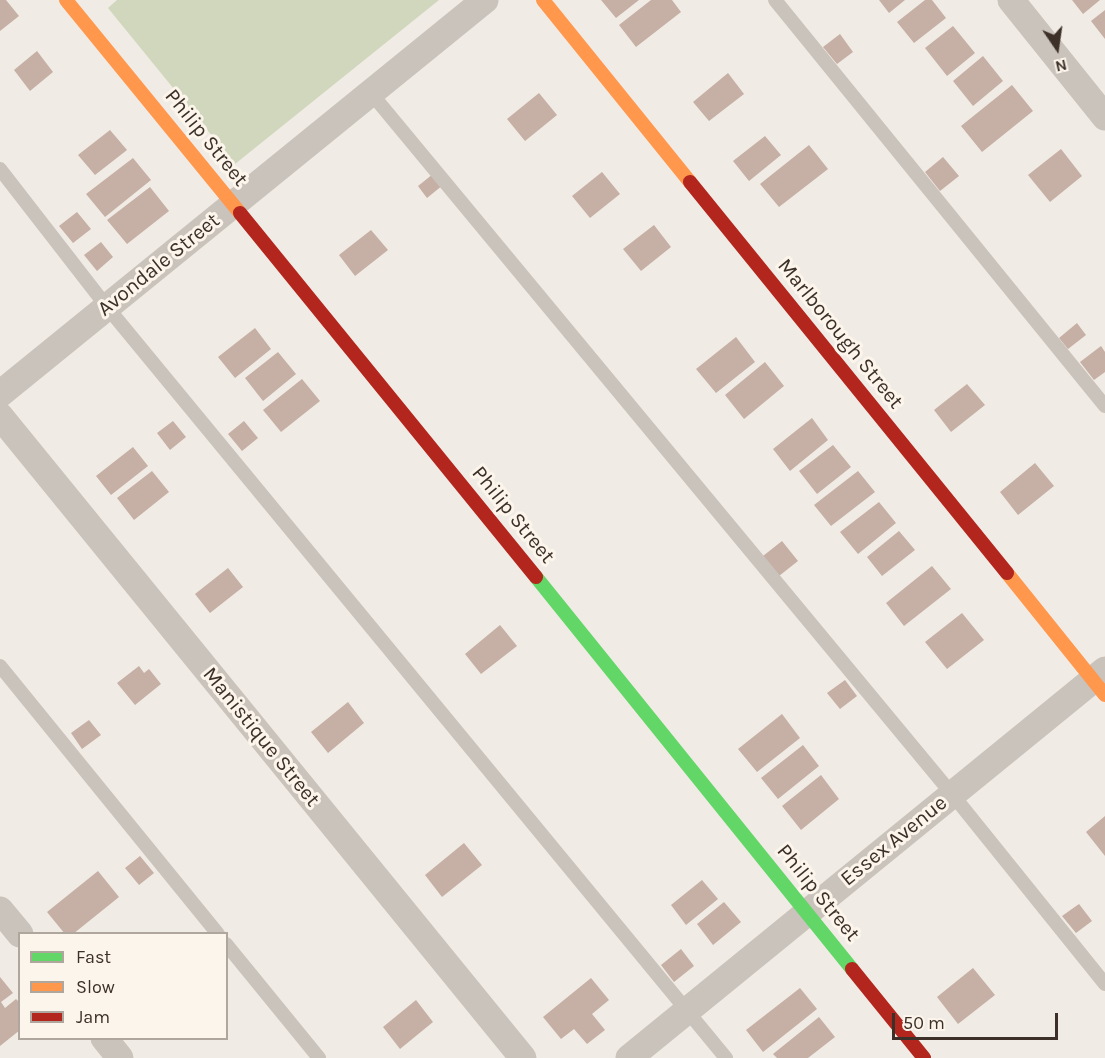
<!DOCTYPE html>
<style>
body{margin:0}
#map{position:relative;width:1105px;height:1058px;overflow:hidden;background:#f0ebe4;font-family:Karla,sans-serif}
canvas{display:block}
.legend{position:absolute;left:18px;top:932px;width:210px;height:108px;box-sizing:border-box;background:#fcf5ec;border:2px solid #afa69e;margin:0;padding:8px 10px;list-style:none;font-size:18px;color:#3c3029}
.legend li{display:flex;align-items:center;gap:12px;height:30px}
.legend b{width:30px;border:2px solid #afa69e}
.north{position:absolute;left:1027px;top:18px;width:60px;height:60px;-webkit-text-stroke:4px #fcf5ec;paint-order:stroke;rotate:167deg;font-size:16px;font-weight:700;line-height:24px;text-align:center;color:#3c3029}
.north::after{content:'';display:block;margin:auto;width:21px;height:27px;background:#3c3029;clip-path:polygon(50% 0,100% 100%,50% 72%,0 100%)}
.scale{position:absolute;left:892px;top:1013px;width:166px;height:27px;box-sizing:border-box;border:3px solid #3c3029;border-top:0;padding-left:8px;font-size:18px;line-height:21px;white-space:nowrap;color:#3c3029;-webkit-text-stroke:4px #fcf5ec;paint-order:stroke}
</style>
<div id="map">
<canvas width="1105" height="1058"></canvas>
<ul class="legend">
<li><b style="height:8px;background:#63d668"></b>Fast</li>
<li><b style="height:8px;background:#ff974d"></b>Slow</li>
<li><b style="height:8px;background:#b3261e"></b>Jam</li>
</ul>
<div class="north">N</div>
<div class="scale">50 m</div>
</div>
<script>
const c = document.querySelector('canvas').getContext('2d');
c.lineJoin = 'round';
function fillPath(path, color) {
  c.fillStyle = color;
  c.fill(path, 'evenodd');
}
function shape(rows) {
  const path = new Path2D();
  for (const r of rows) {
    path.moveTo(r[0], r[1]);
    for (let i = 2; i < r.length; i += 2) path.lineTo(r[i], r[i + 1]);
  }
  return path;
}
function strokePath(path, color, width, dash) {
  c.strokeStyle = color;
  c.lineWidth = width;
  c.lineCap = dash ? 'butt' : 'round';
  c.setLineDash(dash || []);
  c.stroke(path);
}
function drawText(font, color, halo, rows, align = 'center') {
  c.font = font + ' Karla,sans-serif';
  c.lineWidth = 6;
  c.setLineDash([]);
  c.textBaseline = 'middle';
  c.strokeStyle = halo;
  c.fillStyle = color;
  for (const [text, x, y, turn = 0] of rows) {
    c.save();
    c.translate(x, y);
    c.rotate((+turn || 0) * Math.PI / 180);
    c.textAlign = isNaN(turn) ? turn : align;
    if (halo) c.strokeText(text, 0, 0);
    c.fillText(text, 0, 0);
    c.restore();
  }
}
const green = shape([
 [117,0,439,0,235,164,108,8]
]);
const building = shape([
 [0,0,6,0,19,16,0,31],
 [601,0,639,0,616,18],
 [651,0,672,0,681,12,636,47,619,25],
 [879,0,905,0,889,13],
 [925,0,932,0,946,18,914,43,897,22],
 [1072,0,1100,0,1083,14],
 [1105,10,1105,39,1091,21],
 [953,26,975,53,947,76,925,48],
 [840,34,853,52,837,64,823,47],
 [37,51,53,72,30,91,14,70],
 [983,56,1003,81,973,106,953,81],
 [728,73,744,94,709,121,693,102],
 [1012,85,1033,111,982,152,961,126],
 [539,93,557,115,525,141,507,119],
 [110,130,127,150,95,175,78,155],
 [765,136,781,155,749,181,733,161],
 [809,145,828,169,779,207,760,184],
 [1061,149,1082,176,1050,202,1028,175],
 [943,157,959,176,940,191,925,172],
 [133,158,151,180,105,217,86,194],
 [602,172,620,194,590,218,572,196],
 [433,174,443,185,427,198,418,186],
 [150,187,169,211,127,244,107,220],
 [77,212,91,229,73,243,59,226],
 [654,225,671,247,641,271,623,249],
 [371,230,388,250,355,276,339,255],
 [101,242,113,257,97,271,84,255],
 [1077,323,1086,335,1068,349,1059,338],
 [255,328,271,349,235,378,218,357],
 [736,337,755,362,716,393,696,369],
 [1101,346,1105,352,1105,372,1094,380,1080,362],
 [278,352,296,374,263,401,245,378],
 [765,362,784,386,744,419,725,395],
 [302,379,320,401,281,432,263,410],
 [967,384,985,405,951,432,934,410],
 [812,418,828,440,790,471,773,449],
 [173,421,186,437,170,450,157,433],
 [244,421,258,438,242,451,228,434],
 [833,445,851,467,817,494,799,471],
 [133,447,148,466,111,495,96,476],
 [1035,463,1054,486,1018,515,1000,492],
 [152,471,169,492,134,520,117,498],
 [858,471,875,492,831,526,814,505],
 [879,502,896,523,858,554,840,532],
 [899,531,915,550,882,576,867,557],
 [782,541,798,561,779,576,763,556],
 [932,566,951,589,904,626,886,603],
 [228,568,243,587,210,613,195,594],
 [962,613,984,640,947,669,925,642],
 [500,625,517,646,481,674,465,654],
 [139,666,144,673,149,669,161,684,135,705,117,683],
 [845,680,857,696,840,709,827,693],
 [348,702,364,723,328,753,311,732],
 [782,714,800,738,757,772,738,749],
 [89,720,101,735,82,749,71,733],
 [803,745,819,766,778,799,761,778],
 [821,775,839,799,801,830,782,806],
 [1105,816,1105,856,1086,832],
 [464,843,482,865,442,897,425,875],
 [140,856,154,873,139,885,125,868],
 [98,871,119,897,73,934,65,934,47,912],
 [702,880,718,899,686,925,671,905],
 [724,902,741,922,713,945,697,924],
 [1079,904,1092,921,1076,933,1062,916],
 [681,949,694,966,674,982,661,965],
 [973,968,995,995,958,1024,937,997],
 [0,977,13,993,1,1002,5,1008,16,999,20,1003,20,1030,0,1046],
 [591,978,609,1000,592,1014,605,1030,587,1044,574,1029,561,1039,543,1017],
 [800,988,817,1009,763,1052,746,1030],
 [416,1000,433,1022,400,1049,383,1027],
 [819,1017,835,1037,808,1058,777,1058,773,1054]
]);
const lane = shape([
 [775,0,1105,406],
 [371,93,952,794,1105,984],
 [0,169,107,307,726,1058],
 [0,666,218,934],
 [226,944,319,1058]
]);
const street = shape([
 [1011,0,1105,117],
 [0,394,485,0],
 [0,416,523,1058],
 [0,910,20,934],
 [104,1038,120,1058],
 [629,1058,1105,670]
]);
const fast = shape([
 [536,577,852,969]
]);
const slow = shape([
 [66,0,240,213],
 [543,0,690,182],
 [1007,573,1105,695]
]);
const jam = shape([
 [690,182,1007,573],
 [240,213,536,577],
 [852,969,924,1058]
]);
const streetNames = [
 ["Philip Street",206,138,51],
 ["Avondale Street",159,265,-39],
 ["Marlborough Street",840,334,51],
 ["Philip Street",513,515,51],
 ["Manistique Street",261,737,51],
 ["Essex Avenue",894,841,-39],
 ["Philip Street",818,893,51]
];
fillPath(green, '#d0d7bc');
fillPath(building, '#c6afa4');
strokePath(lane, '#cac3bc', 14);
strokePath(street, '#cac3bc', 27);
strokePath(fast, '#63d668', 14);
strokePath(slow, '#ff974d', 14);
strokePath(jam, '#b3261e', 14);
drawText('21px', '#3c3029', '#fcf5ec', streetNames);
</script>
